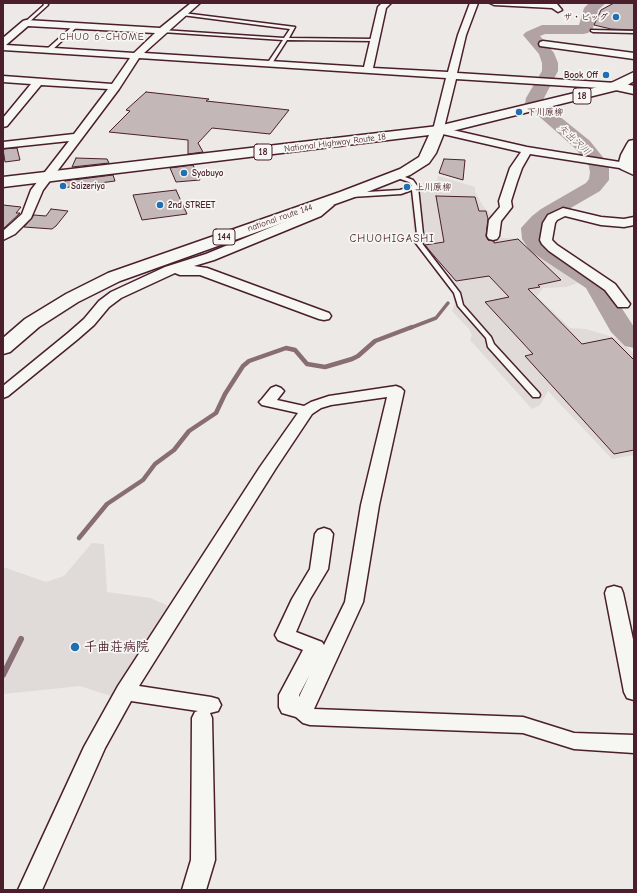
<!DOCTYPE html>
<meta charset="utf-8">
<style>
body{margin:0}
#map{position:relative;width:637px;height:893px;overflow:hidden;background:#ece9e6;font-family:"Comic Neue",sans-serif}
canvas{display:block}
.frame{position:absolute;inset:0;border:4px solid #4a1f2b;pointer-events:none}
</style>
<div id="map">
<canvas width="637" height="893"></canvas>
<div class="frame"></div>
</div>
<script>
const c = document.querySelector('canvas').getContext('2d');
c.lineJoin = 'round';
function fillPath(path, color) {
  c.fillStyle = color;
  c.fill(path, 'evenodd');
}
function shape(rows) {
  const path = new Path2D();
  for (const r of rows) {
    path.moveTo(r[0], r[1]);
    for (let i = 2; i < r.length; i += 2) path.lineTo(r[i], r[i + 1]);
  }
  return path;
}
function strokePath(path, color, width, dash) {
  c.strokeStyle = color;
  c.lineWidth = width;
  c.lineCap = dash ? 'butt' : 'round';
  c.setLineDash(dash || []);
  c.stroke(path);
}
function drawText(font, color, halo, rows, align = 'center') {
  c.font = font + ' "Comic Neue","Klee One",sans-serif';
  c.lineWidth = 3.5;
  c.setLineDash([]);
  c.textBaseline = 'middle';
  c.strokeStyle = halo;
  c.fillStyle = color;
  for (const [text, x, y, turn = 0] of rows) {
    c.save();
    c.translate(x, y);
    c.rotate((+turn || 0) * Math.PI / 180);
    c.textAlign = isNaN(turn) ? turn : align;
    if (halo) c.strokeText(text, 0, 0);
    c.fillText(text, 0, 0);
    c.restore();
  }
}
const built = shape([
 [438,176,475,187,475,192,483,206,493,217,490,237,520,239,527,247,578,283,566,287,543,288,537,296,570,328,586,329,619,339,634,354,634,455,612,459,548,391,540,405,532,409,470,340,472,335,469,329,452,311,455,303,452,293,415,242,410,193,422,191,423,183,436,184],
 [92,543,104,544,107,592,150,598,173,608,114,697,80,686,3,694,3,567,46,582,64,576]
]);
const streamFar3 = shape([
 [27,24,49,3]
]);
const streamFar2 = shape([
 [410,328,436,318,448,303]
]);
const streamFar1 = shape([
 [79,538,107,504,143,480,155,464,174,450,189,431,216,413,225,394,243,366,249,361,286,348,295,350,307,364,325,367,352,359,358,356,375,341,412,327]
]);
const stream = shape([
 [3,675,21,639]
]);
const river = shape([
 [589,3,606,3,598,10,593,28,588,33,583,34,545,34,540,36,554,53,558,63,558,71,544,98,543,103,590,141,609,165,609,180,600,191,555,217,546,224,543,229,544,239,602,278,634,327,634,348,625,346,611,332,586,288,530,251,522,239,521,228,532,216,541,209,586,183,589,179,590,173,589,166,576,149,525,104,526,98,542,71,542,63,539,54,523,35,526,32,542,25,579,25,584,8,589,3]
]);
const building = shape([
 [614,3,634,3,634,30,611,29,594,25,601,10,614,3],
 [146,92,209,99,206,101,289,110,270,134,212,128,198,143,203,152,188,154,188,140,109,132,130,111,126,110,146,92],
 [17,148,20,160,5,162,3,149,17,148],
 [76,158,107,159,109,163,72,167,76,158],
 [444,159,465,160,463,180,439,173,444,159],
 [193,165,200,180,176,182,170,168,193,165],
 [113,175,115,181,62,188,65,181,113,175],
 [176,190,187,214,142,220,133,195,176,190],
 [436,196,475,197,479,211,486,211,488,219,486,236,488,240,494,241,494,243,518,239,561,280,538,285,540,287,528,289,582,344,612,338,634,360,634,450,614,454,525,356,533,354,485,302,509,297,489,276,456,281,435,257,425,245,444,242,436,196],
 [3,205,21,207,16,213,20,213,3,229,3,205],
 [51,209,68,211,56,226,52,229,24,227,34,215,46,216,51,209]
]);
const service = shape([
 [43,3,47,3,48,5,27,24,25,24,25,22,44,5,43,3],
 [183,13,295,27,289,38,374,39,376,40,374,41,287,40,271,65,269,65,267,64,283,40,162,32,160,31,162,30,284,38,290,29,182,15,183,13],
 [74,25,78,26,51,51,47,51,47,49,74,25],
 [591,30,634,31,634,33,593,32,591,31,591,30],
 [397,174,413,180,418,187,423,234,421,242,460,293,463,305,491,337,494,344,539,393,540,395,539,397,533,397,488,347,486,338,458,306,454,293,415,242,417,234,412,190,401,194,351,197,348,195,351,193,400,190,412,186,409,182,395,177,395,175,397,174]
]);
const minor = shape([
 [191,3,200,3,144,53,364,67,378,7,382,3,391,3,386,8,373,68,448,72,458,35,470,3,478,3,466,35,457,73,616,83,621,86,616,89,456,79,444,128,527,147,626,163,631,166,626,169,530,154,522,168,517,182,511,201,512,207,501,221,499,236,497,239,493,240,489,239,487,236,489,220,500,207,499,201,510,168,521,152,434,132,433,130,446,78,139,58,119,89,43,190,31,218,15,234,3,240,3,231,22,214,31,190,69,141,3,148,3,142,74,134,108,89,41,85,7,126,3,127,3,118,31,84,3,82,3,76,112,84,130,58,3,50,3,38,23,21,26,20,160,28,191,3],
 [28,26,155,33,134,53,6,45,28,26],
 [490,3,554,4,557,4,562,10,558,12,552,8,494,5,490,3],
 [543,41,634,53,634,59,540,46,539,44,540,42,543,41],
 [325,200,329,201,334,205,321,216,214,260,194,266,207,268,329,313,331,316,329,319,324,320,319,319,200,275,180,275,175,273,121,298,109,307,94,325,78,339,8,396,3,398,3,386,68,333,84,319,99,301,111,292,165,267,206,254,313,210,321,205,319,203,321,201,325,200],
 [563,208,601,217,624,219,634,217,634,225,624,227,601,225,565,216,557,220,555,223,552,240,557,245,615,284,630,304,628,307,618,307,605,290,549,251,542,244,540,240,543,223,548,215,563,208],
 [276,386,281,388,284,391,277,400,304,406,311,402,329,396,396,386,401,388,404,391,379,505,363,602,314,709,523,717,574,733,634,735,634,753,574,749,523,733,310,725,303,723,296,717,282,713,279,707,279,695,303,650,278,640,275,635,292,599,310,569,315,534,318,530,324,528,330,530,333,534,328,569,310,599,296,632,322,642,324,645,345,602,361,505,387,397,331,405,321,408,312,414,276,468,139,686,211,697,218,699,221,705,218,711,210,713,212,718,215,860,206,890,182,890,191,860,192,718,195,712,198,711,131,701,105,748,42,890,18,890,84,747,118,686,260,467,298,413,262,405,259,402,262,399,271,388,276,386],
 [309,676,299,697,299,695,309,676],
 [614,586,621,588,623,593,634,644,634,700,627,698,624,692,605,593,607,588,614,586]
]);
const secondary = shape([
 [616,82,634,86,634,94,611,89,609,86,611,83,616,82],
 [634,140,634,175,621,169,618,166,621,155,627,144,629,141,634,140]
]);
const trunk = shape([
 [634,72,634,81,621,89,444,133,436,153,429,163,410,175,352,198,120,281,78,302,39,327,10,352,3,354,3,338,25,319,66,294,108,273,340,192,400,169,419,157,429,135,3,187,3,177,438,126,587,90,611,83,634,72]
]);
const markers = [
 [616,17,4,"#1f6fb2"],
 [606,75,4,"#1f6fb2"],
 [519,112,4,"#1f6fb2"],
 [184,173,4,"#1f6fb2"],
 [63,186,4,"#1f6fb2"],
 [407,187,4,"#1f6fb2"],
 [160,205,4,"#1f6fb2"],
 [75,647,5,"#1f6fb2"]
];
const farPoinames = [
 ["ザ・ビッグ",608,17,"right"],
 ["Book Off",598,75,"right"],
 ["下川原柳",527,112],
 ["Syabuyo",192,173],
 ["Saizeriya",71,186],
 ["上川原柳",415,187],
 ["2nd STREET",168,205]
];
const farStreetnames = [
 ["National Highway Route 18",335,143,-7],
 ["national route 144",280,218,-19]
];
const farNeighbourhoodnames = [
 ["CHUO 6-CHOME",102,37]
];
const shields = [
 [582,96,18],
 [263,152,18],
 [224,237,22]
];
const shieldNames = [
 ["18",582,96],
 ["18",263,152],
 ["144",224,237]
];
const farWaternames = [
 ["矢出沢川",574,140,43]
];
const farQuarternames = [
 ["CHUOHIGASHI",392,239]
];
const nearPoinames = [
 ["千曲荘病院",84,647]
];
fillPath(built, '#e0dad8');
strokePath(streamFar3, '#886e73', 2.5);
strokePath(streamFar2, '#886e73', 3.5);
strokePath(streamFar1, '#886e73', 4.5);
strokePath(stream, '#886e73', 6);
fillPath(river, '#b1a2a3');
fillPath(building, '#c4b7b7');
strokePath(building, '#4a1f2b', 1);
strokePath(service, '#4a1f2b', 3);
strokePath(minor, '#4a1f2b', 3);
strokePath(secondary, '#4a1f2b', 3);
strokePath(trunk, '#4a1f2b', 3);
fillPath(service, '#f6f6f2');
fillPath(minor, '#f6f6f2');
fillPath(secondary, '#f6f6f2');
fillPath(trunk, '#f6f6f2');
for (const [x, y, r, color] of markers) {
  const dot = new Path2D();
  dot.arc(x, y, r, 0, 2 * Math.PI);
  c.fillStyle = color;
  c.fill(dot);
  strokePath(dot, '#f6f6f2', 1.5);
}
drawText('bold 9px', '#4a1f2b', '#f6f6f2', farPoinames, 'left');
drawText('9px', '#4a1f2b', '#f6f6f2', farStreetnames);
c.letterSpacing = '1px';
drawText('10px', '#4a1f2b', '#f6f6f2', farNeighbourhoodnames);
c.letterSpacing = '0px';
for (const [x, y, w] of shields) {
  const box = new Path2D();
  box.roundRect(x - w / 2, y - 8, w, 16, 3);
  c.fillStyle = '#f6f6f2';
  c.fill(box);
  strokePath(box, '#4a1f2b', 1);
}
drawText('bold 10px', '#4a1f2b', null, shieldNames);
drawText('italic 10px', '#6e4d55', '#f6f6f2', farWaternames);
c.letterSpacing = '1px';
drawText('11px', '#4a1f2b', '#f6f6f2', farQuarternames);
c.letterSpacing = '0px';
drawText('bold 13px', '#4a1f2b', '#f6f6f2', nearPoinames, 'left');
</script>
